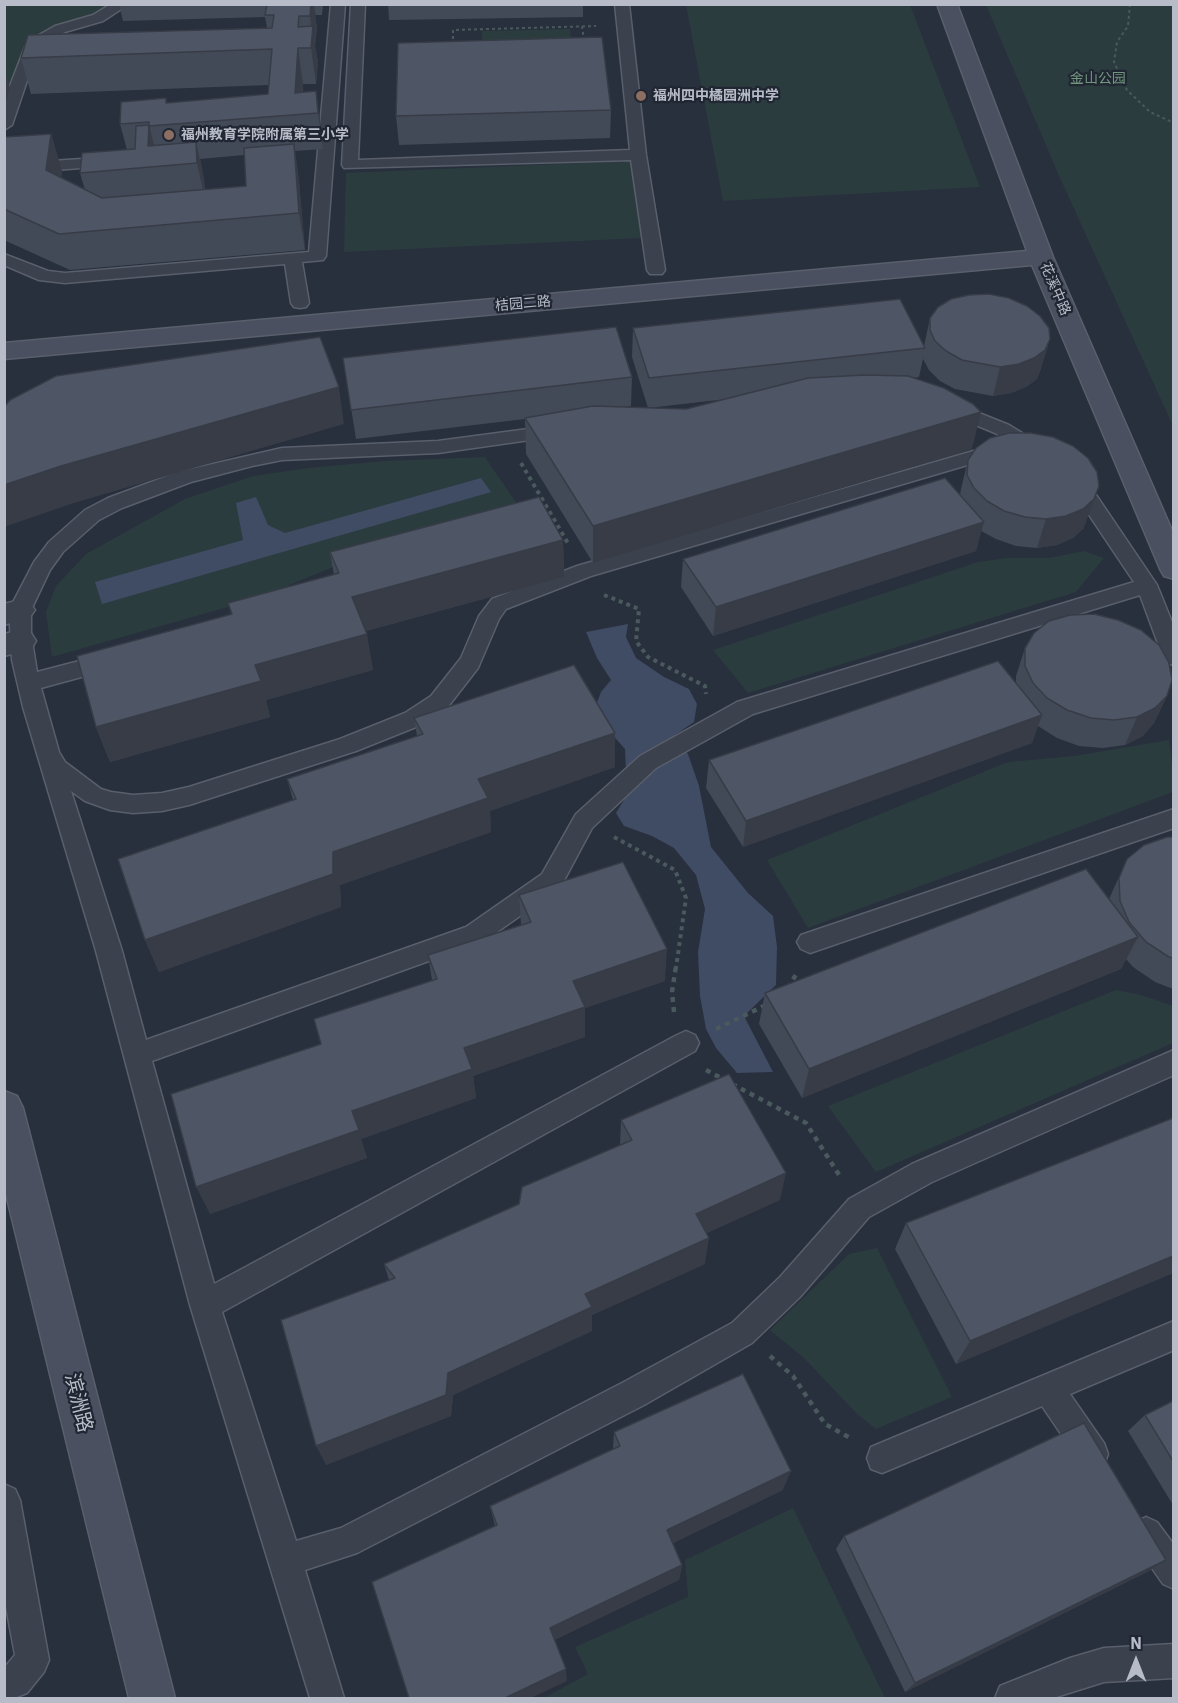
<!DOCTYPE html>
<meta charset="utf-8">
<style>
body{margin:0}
#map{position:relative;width:1178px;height:1703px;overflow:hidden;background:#282f3d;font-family:"IBM Plex Sans",sans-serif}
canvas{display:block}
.frame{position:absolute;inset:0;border:6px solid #b8bcc8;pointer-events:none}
.north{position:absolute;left:1106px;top:1631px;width:60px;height:60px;-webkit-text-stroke:4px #202632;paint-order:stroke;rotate:0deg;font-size:16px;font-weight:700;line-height:24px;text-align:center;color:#b8bcc8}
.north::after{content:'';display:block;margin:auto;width:21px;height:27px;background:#b8bcc8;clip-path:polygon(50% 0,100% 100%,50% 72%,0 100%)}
</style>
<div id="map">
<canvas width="1178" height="1703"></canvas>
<div class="frame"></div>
<div class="north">N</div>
</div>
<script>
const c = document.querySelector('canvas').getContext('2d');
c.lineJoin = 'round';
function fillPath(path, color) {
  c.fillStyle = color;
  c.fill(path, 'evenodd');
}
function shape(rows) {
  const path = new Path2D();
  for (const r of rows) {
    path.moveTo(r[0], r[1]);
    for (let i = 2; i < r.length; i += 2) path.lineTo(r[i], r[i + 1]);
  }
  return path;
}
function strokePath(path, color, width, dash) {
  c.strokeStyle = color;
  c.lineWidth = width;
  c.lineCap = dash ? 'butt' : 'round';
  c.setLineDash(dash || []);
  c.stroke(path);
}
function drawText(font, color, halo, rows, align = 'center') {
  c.font = font + ' "IBM Plex Sans","Noto Sans SC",sans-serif';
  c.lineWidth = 4.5;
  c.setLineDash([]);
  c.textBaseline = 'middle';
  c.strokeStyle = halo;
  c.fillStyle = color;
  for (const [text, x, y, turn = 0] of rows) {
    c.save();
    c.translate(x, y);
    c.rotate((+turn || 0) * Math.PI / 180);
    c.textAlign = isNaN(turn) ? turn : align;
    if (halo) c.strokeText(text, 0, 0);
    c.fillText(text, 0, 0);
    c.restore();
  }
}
const green = shape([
 [4,5,118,5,23,52,10,83,5,83],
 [686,5,910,5,980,187,723,201],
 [986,5,1173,5,1173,426,1060,178],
 [570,29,572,55,482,57,482,31],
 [630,161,644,238,344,252,346,173],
 [485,457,524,514,369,552,256,599,52,657,46,612,56,586,86,554,185,499,253,476,308,468,384,461],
 [1084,551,1104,558,1076,592,748,693,713,650,978,562,1007,558,1049,558],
 [1169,740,1173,772,1173,792,808,928,767,860,1008,762,1074,756],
 [1116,990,1141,995,1173,1006,1173,1043,876,1172,828,1106],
 [877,1248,952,1397,876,1429,858,1415,804,1358,770,1330,849,1254],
 [793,1508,885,1698,544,1698,588,1674,575,1647,688,1597,685,1560]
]);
const water = shape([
 [481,478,491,492,102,604,95,582,243,540,236,503,256,497,268,525,285,533],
 [628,624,626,637,636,658,664,677,689,689,697,704,694,722,675,735,688,754,699,786,711,847,748,893,773,916,777,947,776,985,744,1016,773,1072,737,1073,716,1048,706,1029,700,996,698,952,705,909,696,875,674,848,652,836,624,826,616,813,627,795,625,749,593,713,601,692,611,680,597,658,586,632]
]);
const pathFar2 = shape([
 [1130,4,1128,26,1117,42,1114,62,1127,90,1150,112,1174,123],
 [582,26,584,41],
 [453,45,453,30,596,26]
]);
const pathFar1 = shape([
 [521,463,569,545],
 [604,595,639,609,636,641,648,657,705,686,706,694],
 [614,837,675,870,686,898,676,968]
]);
const path = shape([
 [788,988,798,971],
 [674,1012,672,992,676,966],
 [716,1029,766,1005],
 [706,1070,723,1079],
 [732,1084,806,1123,841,1178],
 [770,1356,793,1376,825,1424,852,1439]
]);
const lane = shape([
 [111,4,129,4,103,21,65,32,42,45,37,51,12,125,4,130,4,101,25,47,32,39,55,26,93,15,111,4],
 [331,4,345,4,326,256,323,260,302,262,309,303,306,307,300,308,294,307,291,303,285,264,65,283,39,280,4,265,4,254,48,271,65,273,309,252,331,4],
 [351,4,365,4,358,160,630,150,615,4,629,4,646,155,665,270,662,274,650,274,647,270,631,160,344,168,342,165,351,4],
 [113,157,121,162,119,165,4,174,4,164,113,157],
 [949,401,1009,425,1045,447,1048,451,1045,455,1038,457,1031,455,995,433,942,411,940,407,942,403,949,401],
 [558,425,565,427,568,431,565,435,438,453,282,460,252,466,191,482,122,508,99,520,63,552,50,570,31,610,31,635,37,672,110,653,118,655,121,661,118,667,41,688,59,752,65,762,101,789,111,792,133,795,162,793,189,787,340,739,405,713,431,696,461,658,479,616,492,599,577,566,994,445,1001,443,1008,445,1011,449,1008,453,591,576,506,609,499,619,478,668,447,708,421,725,356,751,189,805,162,811,133,813,110,810,85,801,71,791,122,951,146,1040,466,927,542,874,576,814,640,756,737,702,1134,582,1065,479,1068,474,1075,472,1082,474,1157,585,1174,627,1174,665,1166,663,1163,657,1140,595,753,714,656,768,592,828,560,888,484,941,152,1061,214,1284,677,1035,686,1031,695,1035,699,1043,695,1051,222,1312,296,1541,341,1528,622,1383,732,1323,780,1277,849,1199,912,1164,1174,1050,1174,1075,932,1182,869,1217,800,1297,752,1343,644,1405,357,1553,305,1570,344,1698,310,1698,190,1305,96,951,23,707,12,660,9,610,34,562,49,542,85,510,108,498,178,472,282,448,438,441,558,425],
 [1174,809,1174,828,810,953,801,949,797,942,801,935,1174,809],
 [1174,1321,1174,1350,1070,1394,1104,1443,1108,1454,1104,1465,1093,1469,1082,1465,1042,1406,882,1473,871,1469,867,1458,871,1447,1174,1321],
 [4,1484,15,1489,20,1500,49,1660,44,1672,27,1693,14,1698,4,1698,4,1668,15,1655,4,1596,4,1484],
 [1146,1517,1157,1522,1174,1545,1174,1589,1163,1584,1135,1544,1130,1533,1135,1522,1146,1517],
 [1174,1644,1174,1678,1104,1682,1053,1698,995,1698,1000,1686,1070,1658,1104,1648,1174,1644]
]);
const street = shape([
 [20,600,30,603,35,610,30,617,4,625,4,604,20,600],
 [21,630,31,633,36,641,31,649,4,656,4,634,21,630]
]);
const secondary = shape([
 [937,4,957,4,1053,257,1174,535,1174,579,1164,576,1160,569,1032,265,4,359,4,343,1027,251,937,4],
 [4,1091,17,1096,23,1108,175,1698,129,1698,4,1186,4,1091]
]);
const wall = shape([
 [119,4,323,4,322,15,315,15,317,28,315,46,318,62,316,84,303,84,303,92,316,91,323,149,295,151,299,181,305,250,70,270,4,240,4,137,51,134,62,171,61,178,85,190,80,173,127,150,120,124,167,103,268,94,269,85,31,94,21,58,267,28,265,17,123,21],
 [244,155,246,186,205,190,204,179,200,159],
 [388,4,583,4,583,17,389,20],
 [611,110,610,138,399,145,396,116],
 [930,318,1050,339,1041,368,1037,379,1026,387,1011,393,993,396,955,389,940,381,929,370,923,359,924,354,919,377,913,378,972,449,593,563,526,454,525,419,356,439,343,358,632,377,631,406,625,407,686,409,727,399,648,408,632,357,633,328,924,346],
 [968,460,1084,528,1073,538,1057,545,1037,548,1016,546,996,539,981,531,976,551,713,636,681,587,683,559,960,495,961,489],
 [563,540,564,577,366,631,373,670,266,700,270,717,110,762,96,727,231,614,228,603,334,575,330,552],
 [1025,648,1167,696,1154,723,1143,736,1125,745,1103,748,1079,746,1057,738,1038,726,1032,743,743,847,706,788,709,760,1016,682,1016,676],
 [414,718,615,767,490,811,491,832,340,885,341,907,159,972,145,940,293,800,287,779,417,736],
 [1173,837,1173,989,1155,982,1133,967,1126,959,1121,969,802,1098,759,1024,765,993,1109,899,1127,859],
 [519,895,665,981,585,1008,585,1037,473,1076,476,1098,361,1139,367,1158,210,1214,432,980,428,955,521,925],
 [1173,1118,1173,1273,956,1364,895,1249,906,1223],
 [621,1120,780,1200,706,1233,705,1264,592,1315,592,1331,453,1395,451,1416,326,1465,389,1280,384,1264,519,1204,620,1145],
 [1173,1401,1173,1505,1128,1431,1145,1415],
 [614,1432,783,1490,673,1543,682,1565,679,1580,554,1640,567,1681,495,1526,490,1506,613,1449],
 [844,1536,1166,1560,1147,1572,905,1692,836,1549]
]);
const shadedWall = shape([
 [311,4,314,4,317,28,315,46,318,62,316,84,311,48,312,32,310,16],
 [298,48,303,84,301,114,295,93],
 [4,69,10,88,4,107],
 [316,91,321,127,323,149,318,113],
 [149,125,158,161,148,146],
 [51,134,62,171,57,207,46,170],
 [196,142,204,179,205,199,197,163],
 [294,144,299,181,305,250,299,213],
 [1050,339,1041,368,1037,379,1026,387,1011,393,993,396,1000,367],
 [339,387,344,424,74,503,4,527,4,485,61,466],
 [981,412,972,449,593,563,593,526],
 [1099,486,1084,528,1073,538,1057,545,1037,548,1046,519],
 [984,522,976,551,713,636,716,607],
 [563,540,564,577,358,633,352,597],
 [367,634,373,670,266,700,270,717,110,762,96,727,255,665],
 [1167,696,1154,723,1143,736,1125,745,1137,717],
 [1042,715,1032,743,743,847,746,821],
 [615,733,615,767,490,811,491,832,340,885,341,907,159,972,145,940,333,852,478,779],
 [1138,937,1121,969,802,1098,809,1069],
 [667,949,665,981,585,1008,585,1037,473,1076,476,1098,361,1139,367,1158,210,1214,196,1187,352,1111,464,1048,573,981],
 [786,1173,780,1200,692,1240,696,1214],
 [709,1238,705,1264,592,1315,592,1331,453,1395,451,1416,326,1465,316,1446,448,1373,585,1294],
 [1173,1256,1173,1273,956,1364,970,1341],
 [791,1471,783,1490,664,1547,667,1530],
 [1166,1560,1147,1572,905,1692,915,1683],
 [682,1565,679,1580,551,1641,550,1628],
 [566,1669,567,1681,531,1698,505,1698]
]);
const building = shape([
 [267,4,311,4,310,16,299,16,298,27,313,26,311,48,298,48,295,93,316,91,318,113,149,126,149,122,120,124,121,102,166,98,166,103,268,94,272,49,21,58,28,35,272,28,274,15,265,15,267,4],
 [602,37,611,110,396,116,398,43,602,37],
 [149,125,148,146,196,142,197,163,80,173,82,153,135,149,136,126,149,125],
 [51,134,46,170,102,198,246,186,244,148,294,144,299,213,59,234,4,209,4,137,51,134],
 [989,294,1009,298,1027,306,1040,316,1049,328,1050,339,1045,350,1034,358,1019,364,1000,367,962,360,946,351,935,341,930,330,930,318,938,307,951,299,969,295,989,294],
 [900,299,925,348,649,378,633,328,900,299],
 [616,327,632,377,351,410,343,358,616,327],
 [320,337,339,387,61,466,4,485,4,407,10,400,56,376,320,337],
 [865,375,908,376,944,388,973,404,981,412,593,526,525,418,593,406,686,409,808,378,865,375],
 [1009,433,1031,433,1053,437,1073,446,1088,458,1097,472,1099,486,1094,499,1083,509,1066,516,1046,519,1025,517,1004,511,987,501,974,488,967,475,968,460,976,448,990,438,1009,433],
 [945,478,984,522,716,607,683,559,945,478],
 [539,497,563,540,352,597,367,634,255,665,261,681,96,727,77,656,232,614,228,603,339,573,330,552,539,497],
 [1094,614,1118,620,1141,630,1159,645,1169,663,1172,680,1167,696,1155,708,1137,717,1114,720,1091,718,1067,710,1047,698,1033,683,1025,666,1025,648,1034,633,1049,621,1070,615,1094,614],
 [998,661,1042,715,746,821,709,760,998,661],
 [574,665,615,733,478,779,488,798,333,852,333,874,145,940,118,859,296,799,287,779,423,734,414,718,574,665],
 [1167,837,1173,837,1173,958,1169,957,1146,942,1129,922,1120,901,1119,878,1127,859,1144,845,1167,837],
 [623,862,667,949,573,981,585,1007,464,1048,472,1069,352,1111,359,1130,196,1187,171,1094,321,1044,314,1019,437,979,428,955,531,922,519,895,623,862],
 [1086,869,1138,937,809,1069,765,993,1086,869],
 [729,1074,786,1173,696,1214,709,1238,585,1294,592,1307,448,1373,446,1395,316,1446,281,1320,395,1278,384,1264,519,1204,522,1187,632,1140,621,1120,729,1074],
 [1173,1118,1173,1256,970,1341,906,1223,1173,1118],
 [743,1374,791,1471,667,1530,682,1565,550,1628,566,1669,505,1698,409,1698,372,1582,497,1525,490,1506,620,1446,614,1432,743,1374],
 [1173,1401,1173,1461,1145,1415,1173,1401],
 [1084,1423,1166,1560,915,1683,844,1536,1084,1423]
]);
const markers = [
 [641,96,6,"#8d6e63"],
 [169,135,6,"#8d6e63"]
];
const farParknames = [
 ["金山公园",1098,79]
];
const farPoinames = [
 ["福州四中橘园洲中学",653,96],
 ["福州教育学院附属第三小学",181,135]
];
const farStreetnames = [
 ["花溪中路",1055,289,67],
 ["桔园二路",523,304,-5]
];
const nearStreetnames = [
 ["滨洲路",78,1403,76]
];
fillPath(green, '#2b3c3f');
fillPath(water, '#404b64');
strokePath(lane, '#595f6b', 3);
strokePath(street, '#595f6b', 3);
strokePath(secondary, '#595f6b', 3);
strokePath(pathFar2, '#4a595d', 2, [3, 3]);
strokePath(pathFar1, '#4a595d', 4, [4, 4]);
strokePath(path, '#4a595d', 4.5, [5, 5]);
fillPath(lane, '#3b414d');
fillPath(street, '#3b414d');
fillPath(secondary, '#4a5060');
fillPath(wall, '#434a57');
fillPath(shadedWall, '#373c47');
fillPath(building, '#4e5665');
strokePath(building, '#373c47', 1.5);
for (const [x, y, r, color] of markers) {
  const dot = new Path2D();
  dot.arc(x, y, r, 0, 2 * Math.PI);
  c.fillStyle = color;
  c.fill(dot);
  strokePath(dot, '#202632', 2);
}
drawText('14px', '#71967d', '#202632', farParknames);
drawText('bold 14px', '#b8bcc8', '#202632', farPoinames, 'left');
drawText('14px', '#b8bcc8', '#202632', farStreetnames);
drawText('20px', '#b8bcc8', '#202632', nearStreetnames);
</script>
